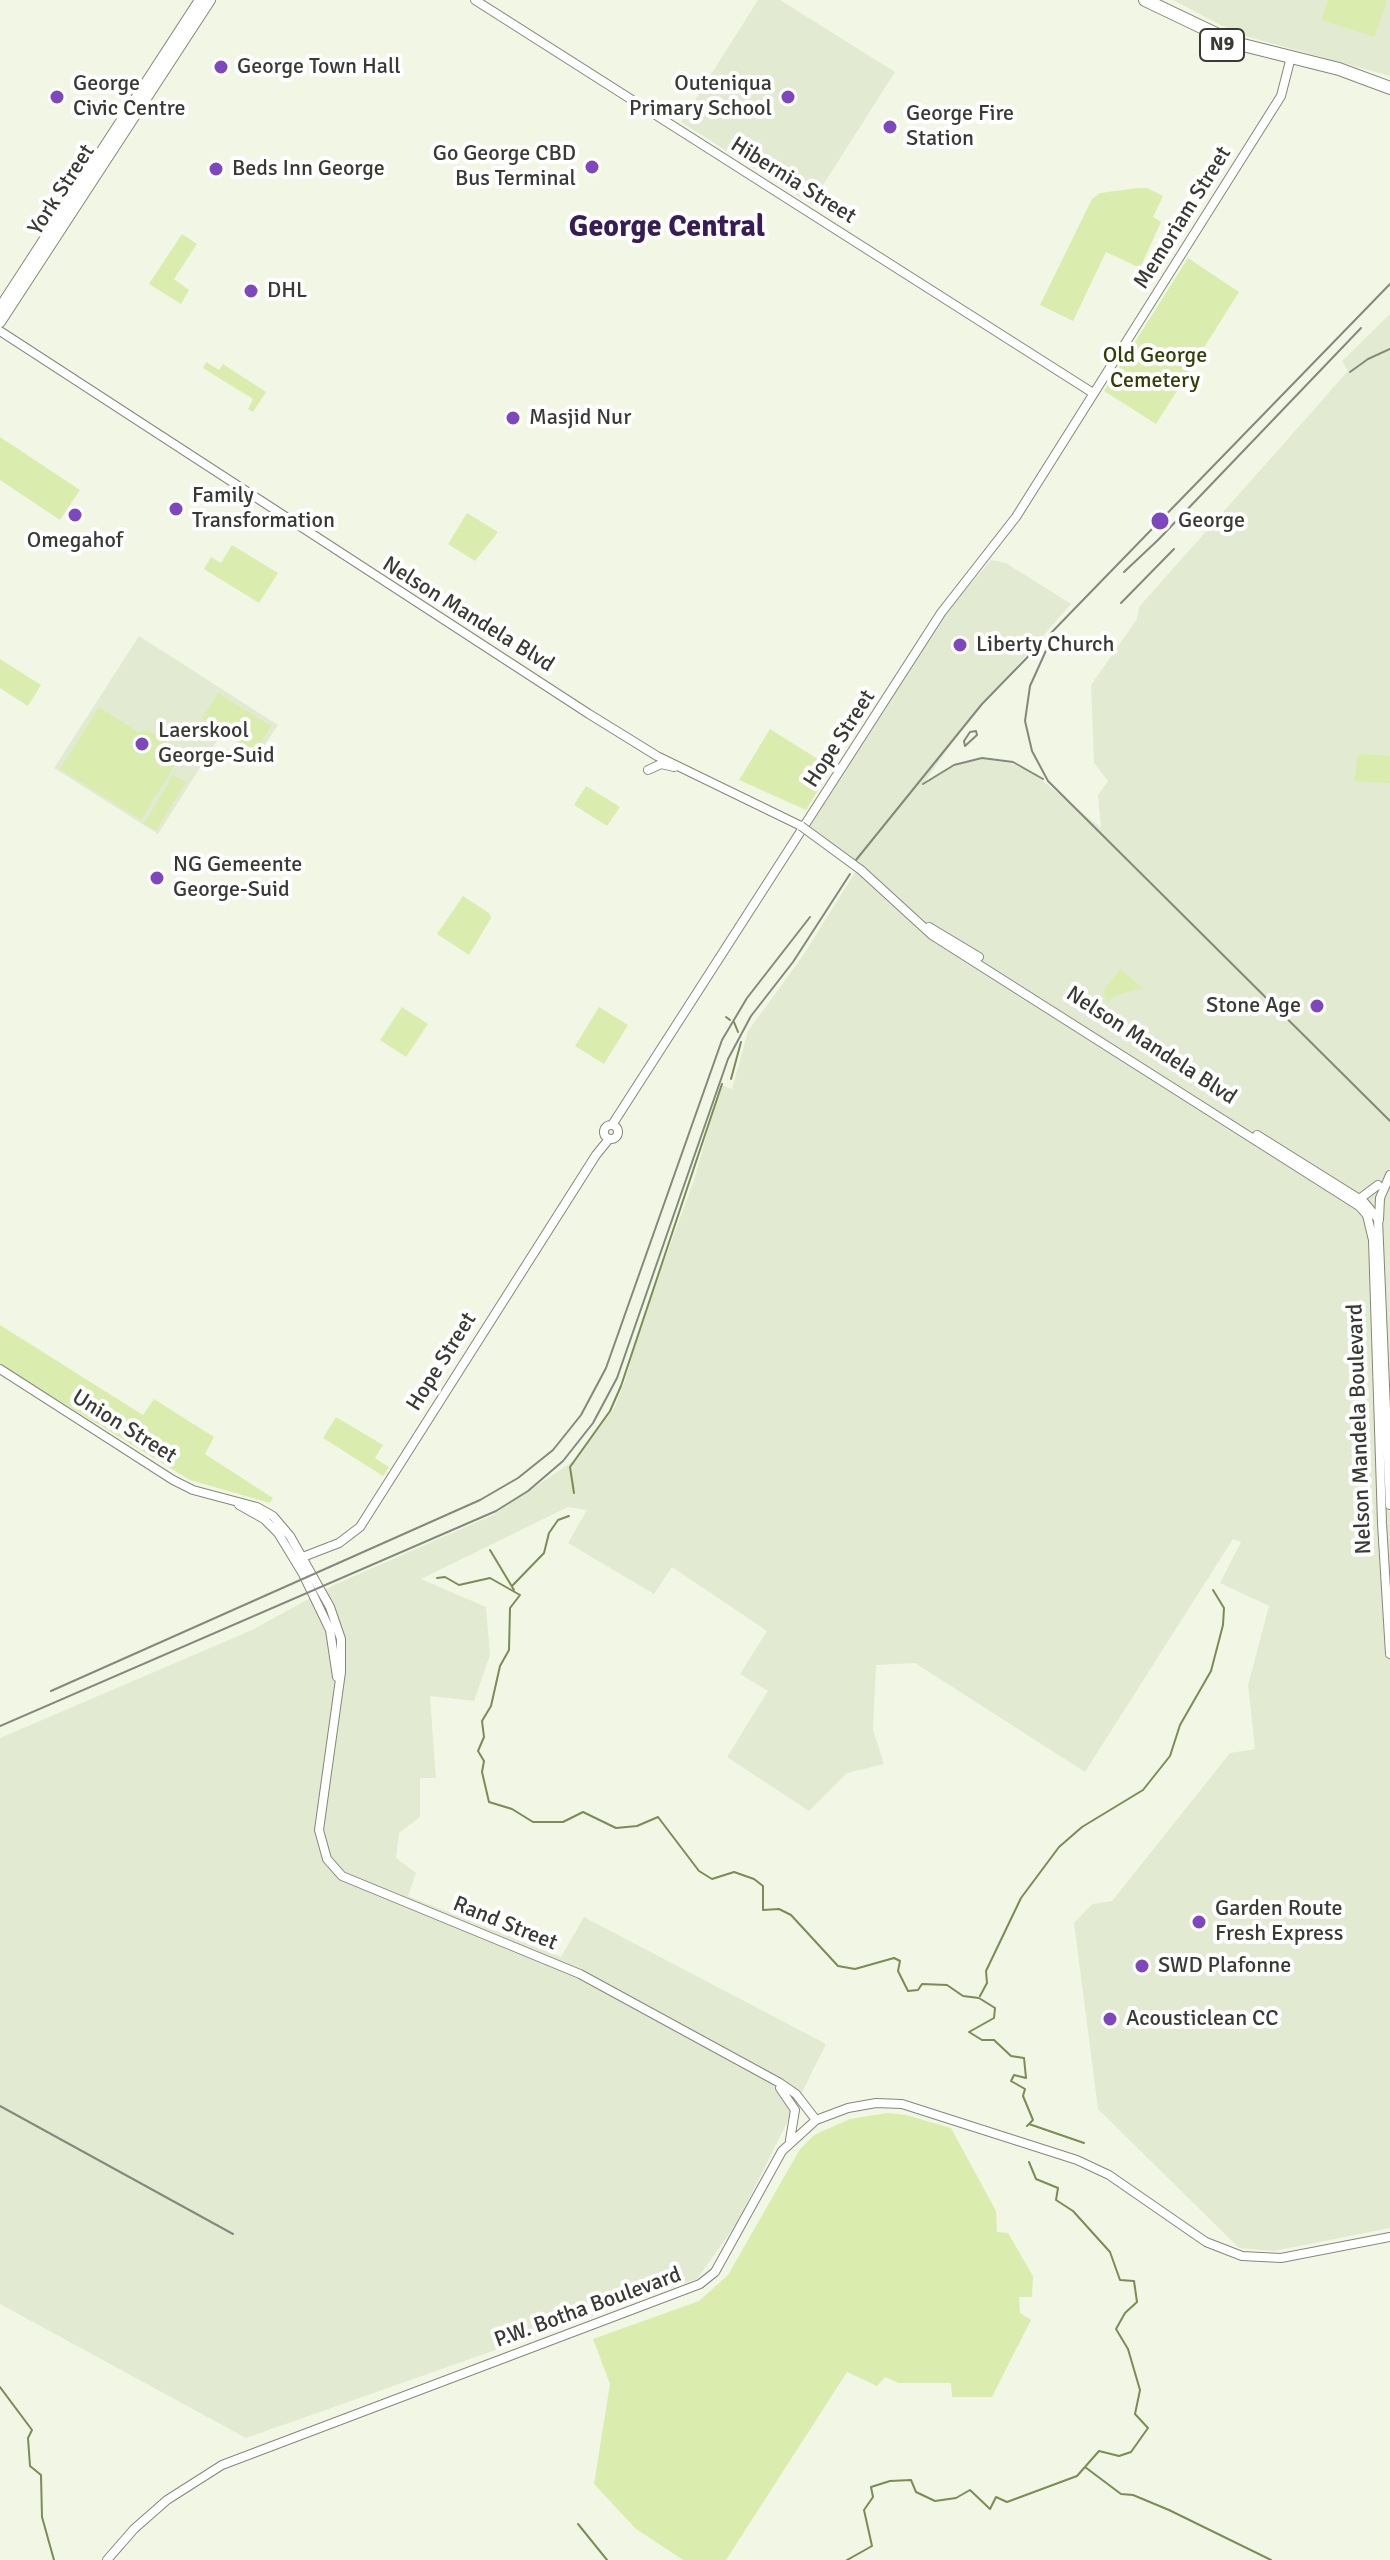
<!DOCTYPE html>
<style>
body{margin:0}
canvas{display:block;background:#f1f7e4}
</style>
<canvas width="1390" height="2560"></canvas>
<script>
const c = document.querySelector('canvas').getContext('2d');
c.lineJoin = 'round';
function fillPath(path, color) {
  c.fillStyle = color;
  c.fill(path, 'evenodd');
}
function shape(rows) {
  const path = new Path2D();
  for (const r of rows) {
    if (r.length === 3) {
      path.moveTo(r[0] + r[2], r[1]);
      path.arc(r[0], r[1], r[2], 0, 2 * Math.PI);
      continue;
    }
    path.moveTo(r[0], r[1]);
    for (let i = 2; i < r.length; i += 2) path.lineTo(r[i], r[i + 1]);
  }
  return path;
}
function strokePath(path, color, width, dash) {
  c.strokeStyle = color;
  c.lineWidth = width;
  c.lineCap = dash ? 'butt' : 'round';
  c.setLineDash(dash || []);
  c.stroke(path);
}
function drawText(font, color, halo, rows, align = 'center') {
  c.font = font + ' Signika,sans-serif';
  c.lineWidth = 8;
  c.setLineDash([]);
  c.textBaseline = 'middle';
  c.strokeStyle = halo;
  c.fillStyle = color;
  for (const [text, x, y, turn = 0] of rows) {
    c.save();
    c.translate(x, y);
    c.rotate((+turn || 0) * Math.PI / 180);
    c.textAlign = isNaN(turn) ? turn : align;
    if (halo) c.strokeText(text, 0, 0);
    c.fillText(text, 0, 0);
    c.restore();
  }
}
const built = shape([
 [758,0,780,0,895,72,811,204,681,122],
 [1173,0,1390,0,1390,76,1238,34],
 [1390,314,1390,2228,1274,2251,1239,2248,1098,2109,1074,1923,1092,1904,1112,1901,1230,1753,1255,1749,1248,1685,1269,1606,1220,1583,1241,1542,1233,1539,1085,1772,915,1663,876,1665,873,1730,884,1764,847,1773,809,1811,727,1757,768,1691,740,1674,767,1631,672,1567,654,1594,568,1543,587,1510,568,1507,421,1579,486,1607,490,1655,474,1701,430,1696,436,1778,420,1778,420,1817,399,1833,396,1858,416,1873,408,1896,561,1957,584,1917,826,2044,737,2223,697,2279,246,2438,0,2304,0,1738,252,1630,336,1584,493,1515,575,1460,614,1408,625,1381,644,1316,694,1180,721,1085,732,1089,748,1031,802,957,859,866,809,827,948,610,991,560,1006,563,1071,604,964,726,922,786,944,770,964,763,985,759,1010,763,1033,773,1101,828,1098,795,1108,781,1094,763,1091,685,1137,619,1139,607,1348,371,1342,361],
 [139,636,278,725,258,755,222,733,158,834,54,768]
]);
const green = shape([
 [1328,0,1387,0,1375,37,1321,20],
 [1138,188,1147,188,1163,196,1153,217,1161,222,1140,268,1106,252,1073,321,1040,305,1092,199,1100,193],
 [182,234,197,244,174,279,189,290,181,304,149,284],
 [1188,258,1239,292,1156,424,1104,391],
 [206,362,219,370,223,364,266,392,253,412,248,409,253,399,203,368],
 [0,437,80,490,60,520,0,480],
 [467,513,498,532,475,561,448,544],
 [232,545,278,573,259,603,204,569,211,557,221,563],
 [0,659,41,685,28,706,0,688],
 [218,693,271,726,255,752,202,718],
 [99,707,138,732,147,730,183,752,141,820,60,769],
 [770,729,832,768,806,810,739,780],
 [1358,754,1390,756,1390,783,1354,781],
 [173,775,186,782,156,831,144,824],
 [586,786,620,807,607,826,574,805],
 [463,896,489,913,491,918,469,955,437,934],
 [1120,969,1143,988,1116,995,1107,1002,1103,991],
 [402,1007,428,1024,406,1057,380,1040],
 [599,1007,628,1025,604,1064,575,1046],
 [0,1325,143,1415,154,1399,214,1437,205,1454,273,1498,270,1503,190,1480,0,1365],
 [336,1417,383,1445,375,1458,389,1467,383,1476,323,1438],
 [887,2113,906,2115,951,2128,996,2211,997,2232,1008,2233,1033,2276,1032,2297,1019,2297,1020,2313,1031,2320,992,2397,952,2397,951,2383,899,2383,885,2377,877,2386,847,2372,726,2560,683,2560,636,2529,594,2484,610,2384,593,2339,699,2301,728,2275,800,2149,814,2135,850,2119]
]);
const stream = shape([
 [726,1017,730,1020],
 [734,1022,738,1032],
 [731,1079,741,1042],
 [574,1493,570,1467,610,1411,621,1386,722,1084],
 [490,1550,514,1590],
 [437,1578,445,1577,459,1585,490,1578,520,1595,510,1608,509,1650,500,1666,491,1706,482,1721,484,1737,478,1751,484,1761,482,1772,489,1802,512,1809,533,1822,563,1822,583,1812,616,1828,637,1826,658,1817,699,1871,712,1879,734,1872,754,1879,763,1886,763,1910,779,1909,791,1915,838,1966,855,1969,894,1958,900,1961,898,1971,908,1991,918,1990,922,1984,947,1985,963,1996,979,1998,995,2008,994,2018,969,2032,982,2040,994,2040,1011,2056,1024,2058,1026,2078,1014,2075,1011,2081,1025,2089,1023,2096,1033,2120,1027,2126],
 [512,1586,544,1553,549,1533,558,1520,569,1516],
 [980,1996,987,1983,986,1971,1021,1898,1059,1847,1082,1827,1143,1790,1170,1756,1180,1725,1211,1671,1223,1625,1224,1608,1213,1590],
 [1029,2124,1084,2143],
 [0,2387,32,2430,28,2438,30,2466,41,2475,42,2517,54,2560],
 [1085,2467,1121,2494,1133,2495,1169,2510,1271,2560],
 [578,2524,607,2560],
 [847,2560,872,2546,864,2510,873,2497,871,2487,890,2481,911,2480,916,2492,935,2501,956,2498,970,2490,990,2509,996,2497,1007,2502,1077,2476,1099,2451,1119,2456,1131,2452,1148,2428,1135,2414,1140,2390,1128,2349,1116,2329,1125,2313,1137,2302,1134,2281,1120,2280,1110,2252,1073,2211,1056,2200,1058,2188,1036,2179,1029,2162]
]);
const minor = shape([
 [475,0,1093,393],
 [0,331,589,714,657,756,801,826],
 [648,770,661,764,674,767],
 [861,870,932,935,1359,1206,1367,1215,1373,1240,1382,1523,1390,1654],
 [929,927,979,957],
 [611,1132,7],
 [612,1125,941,613,1016,517,1281,96,1291,57],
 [1257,1135,1364,1202,1378,1219,1390,1505],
 [1358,1200,1378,1185],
 [1379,1220,1380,1198,1390,1175],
 [0,1369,173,1480,193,1490,257,1507,273,1516,290,1536,330,1607,341,1639,341,1672,319,1830,327,1859,342,1876,580,1974,780,2083,796,2094,816,2120],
 [239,1505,264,1519,278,1533,303,1574,330,1630,337,1677],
 [295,1560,339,1543,360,1527,596,1155,609,1139],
 [780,2088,795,2110,790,2140],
 [107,2560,134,2529,167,2500,222,2465,700,2284,715,2272,782,2151,816,2120,848,2108,876,2103,902,2104,1077,2160,1109,2175,1206,2242,1242,2256,1281,2258,1390,2237]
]);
const major = shape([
 [0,308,200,0],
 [0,322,210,0]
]);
const highway = shape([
 [1145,0,1235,43,1339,69,1390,88]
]);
const rail = shape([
 [1350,372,1368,359,1390,349],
 [1124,572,1158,540,1361,328],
 [1121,603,1174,549],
 [1049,644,1030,686,1025,721,1032,751,1048,781,1390,1121],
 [970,732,976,731,977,735,965,746,964,741,970,732],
 [923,784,954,765,982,758,1013,762,1043,779],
 [856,860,982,704,1390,284],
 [51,1691,480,1500,518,1478,553,1450,581,1415,606,1368,722,1040,747,998,810,917],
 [0,1726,496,1511,528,1491,563,1461,593,1423,617,1378,728,1059,751,1016,793,962,850,874],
 [0,2106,233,2234]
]);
const minorBridge = shape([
 [801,826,861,870]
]);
const markers = [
 [221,67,8,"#7f47be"],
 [57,97,8,"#7f47be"],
 [788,97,8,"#7f47be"],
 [890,127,8,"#7f47be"],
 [592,167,8,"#7f47be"],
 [216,169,8,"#7f47be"],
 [251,291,8,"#7f47be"],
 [513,418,8,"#7f47be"],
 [176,509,8,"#7f47be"],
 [75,515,8,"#7f47be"],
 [1160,521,10,"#7f47be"],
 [960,645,8,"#7f47be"],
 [142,744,8,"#7f47be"],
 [157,878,8,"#7f47be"],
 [1317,1006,8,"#7f47be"],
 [1199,1922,8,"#7f47be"],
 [1142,1966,8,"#7f47be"],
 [1110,2019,8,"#7f47be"]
];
const shields = [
 [1222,45,44]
];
const shieldNames = [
 ["N9",1222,45]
];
const poiNames = [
 ["George Town Hall",237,67],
 ["George",73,84],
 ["Civic Centre",73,109],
 ["Outeniqua",772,84,"right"],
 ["Primary School",772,109,"right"],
 ["George Fire",906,114],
 ["Station",906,139],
 ["Go George CBD",576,154,"right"],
 ["Bus Terminal",576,179,"right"],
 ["Beds Inn George",232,169],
 ["DHL",267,291],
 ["Masjid Nur",529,418],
 ["Family",192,496],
 ["Transformation",192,521],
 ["George",1178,521],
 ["Omegahof",75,541,"center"],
 ["Liberty Church",976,645],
 ["Laerskool",158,731],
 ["George-Suid",158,756],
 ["NG Gemeente",173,865],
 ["George-Suid",173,890],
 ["Stone Age",1301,1006,"right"],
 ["Garden Route",1215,1909],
 ["Fresh Express",1215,1934],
 ["SWD Plafonne",1158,1966],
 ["Acousticlean CC",1126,2019]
];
const streetNames = [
 ["Hibernia Street",793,181,32],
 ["York Street",62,190,-57],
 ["Memoriam Street",1183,218,-58],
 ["Nelson Mandela Blvd",468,615,32],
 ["Hope Street",840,739,-57],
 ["Nelson Mandela Blvd",1151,1046,33],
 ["Hope Street",442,1362,-58],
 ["Union Street",124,1427,32],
 ["Nelson Mandela Boulevard",1360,1429,-92],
 ["Rand Street",505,1924,22],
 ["P.W. Botha Boulevard",588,2308,-20]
];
const parkNames = [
 ["Old George",1155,356],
 ["Cemetery",1155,381]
];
const districtNames = [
 ["George Central",667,228]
];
fillPath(built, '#e2ebd1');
fillPath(green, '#daedaf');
strokePath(stream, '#7b8c54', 2);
strokePath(minor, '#838977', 10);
strokePath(major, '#838977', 12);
strokePath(highway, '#838977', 14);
strokePath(minor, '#fff', 8);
strokePath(major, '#fff', 10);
strokePath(highway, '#fff', 12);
strokePath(rail, '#85897d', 2);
strokePath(minorBridge, '#838977', 10, []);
strokePath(minorBridge, '#fff', 8);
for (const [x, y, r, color] of markers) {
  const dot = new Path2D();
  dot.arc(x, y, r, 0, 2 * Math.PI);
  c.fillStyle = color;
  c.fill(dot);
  strokePath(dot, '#fff', 3);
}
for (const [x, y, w] of shields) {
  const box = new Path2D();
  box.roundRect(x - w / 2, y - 16, w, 32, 6);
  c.fillStyle = '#fff';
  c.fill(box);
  strokePath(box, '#383a33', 2);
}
drawText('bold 20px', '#383a33', null, shieldNames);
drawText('22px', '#383a33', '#fff', poiNames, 'left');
drawText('22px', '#383a33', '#fff', streetNames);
drawText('22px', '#323f03', '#fff', parkNames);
drawText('bold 30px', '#371c55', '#fff', districtNames);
</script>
